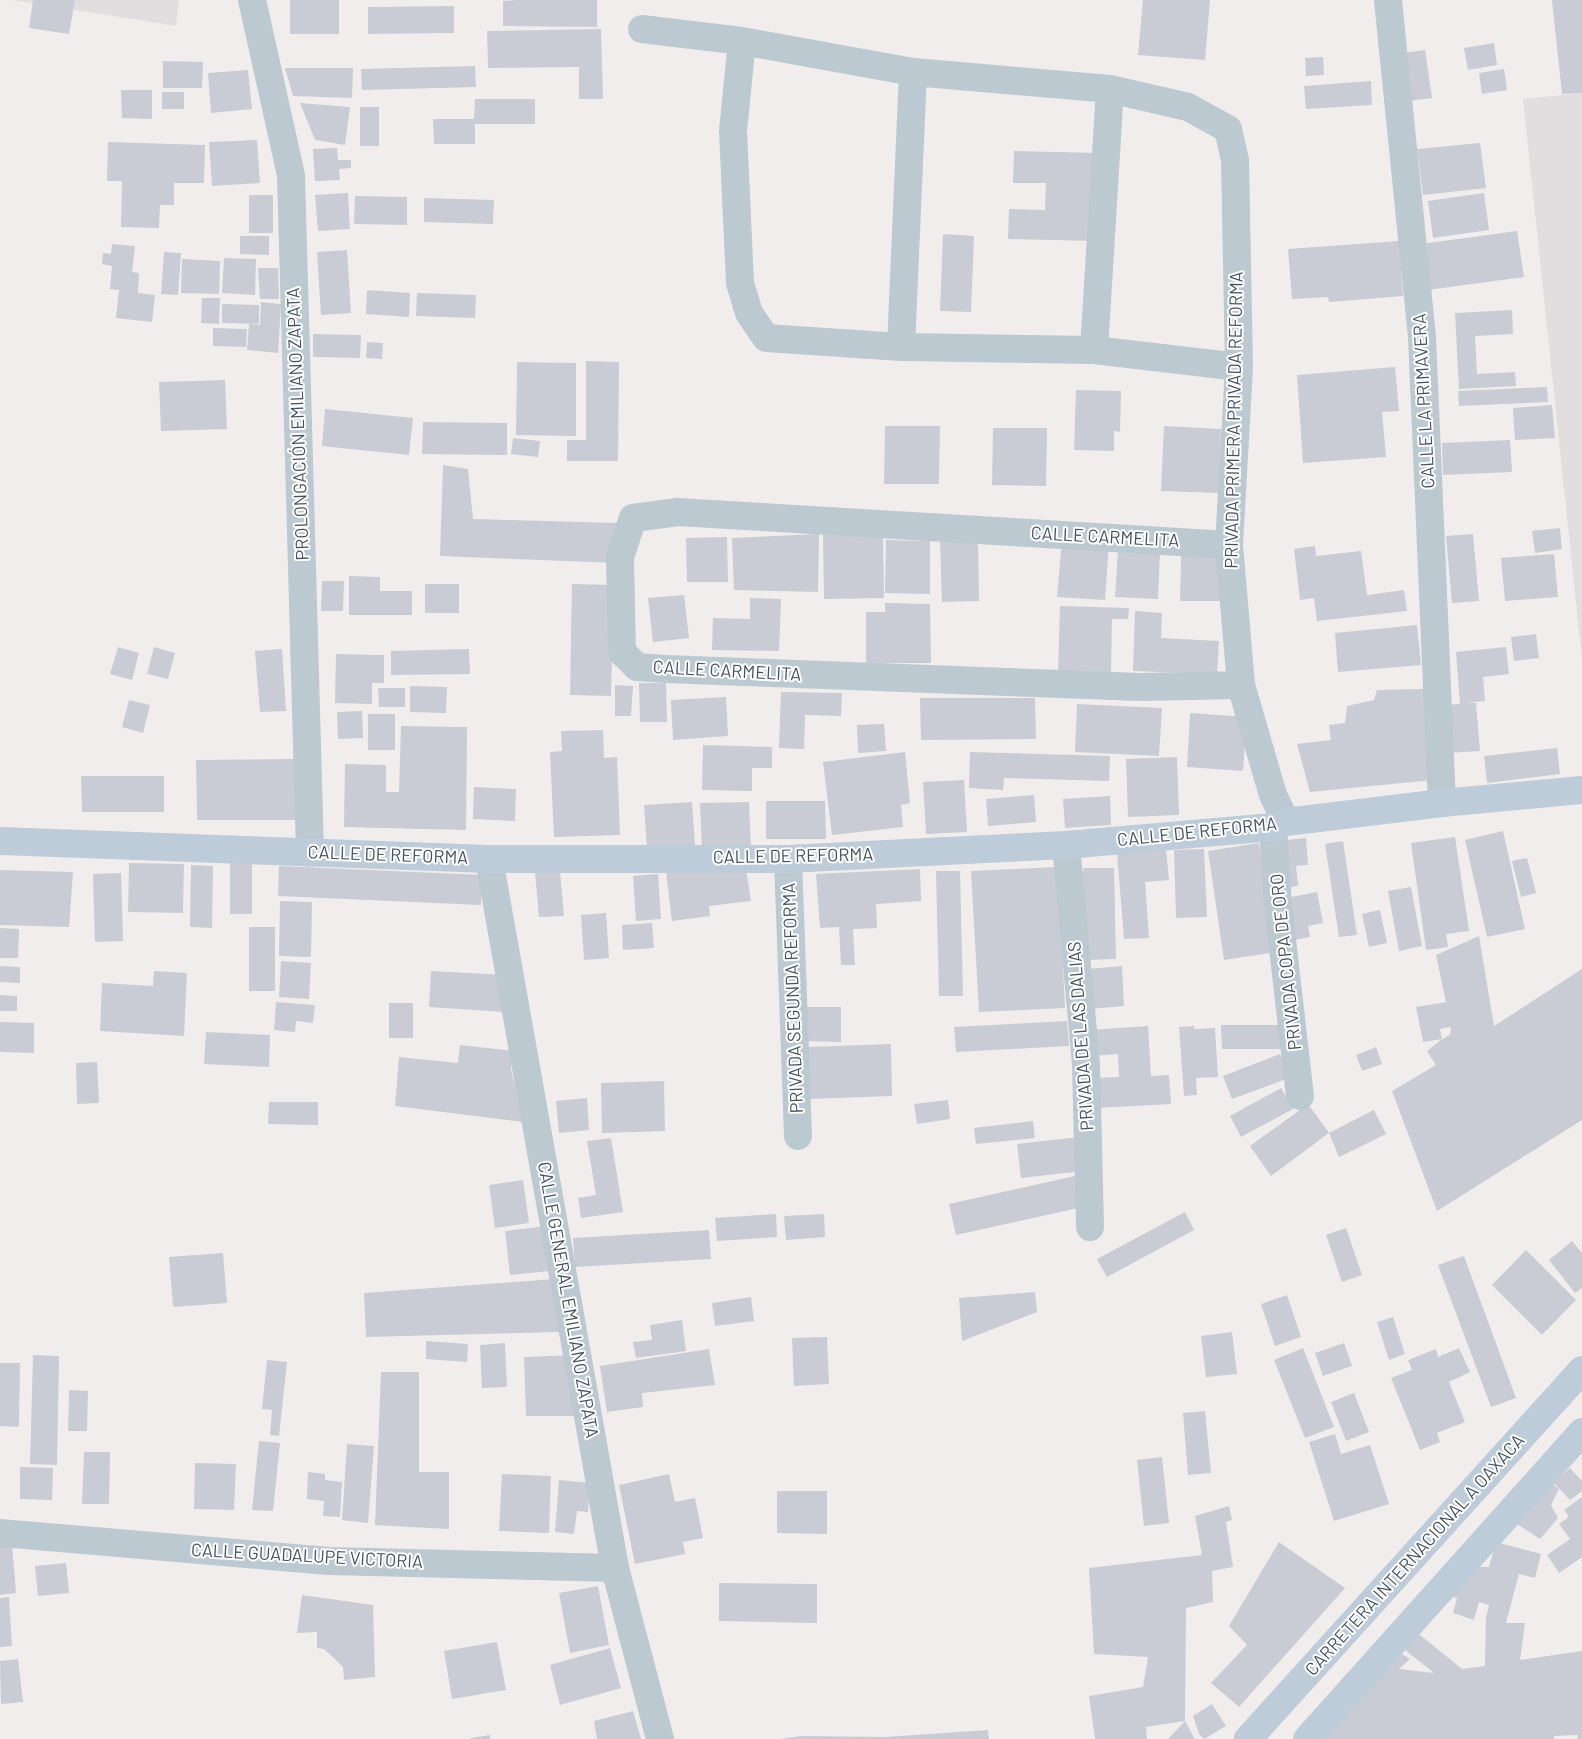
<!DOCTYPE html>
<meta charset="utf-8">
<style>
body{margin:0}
canvas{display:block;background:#f1eded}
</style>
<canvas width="1582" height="1739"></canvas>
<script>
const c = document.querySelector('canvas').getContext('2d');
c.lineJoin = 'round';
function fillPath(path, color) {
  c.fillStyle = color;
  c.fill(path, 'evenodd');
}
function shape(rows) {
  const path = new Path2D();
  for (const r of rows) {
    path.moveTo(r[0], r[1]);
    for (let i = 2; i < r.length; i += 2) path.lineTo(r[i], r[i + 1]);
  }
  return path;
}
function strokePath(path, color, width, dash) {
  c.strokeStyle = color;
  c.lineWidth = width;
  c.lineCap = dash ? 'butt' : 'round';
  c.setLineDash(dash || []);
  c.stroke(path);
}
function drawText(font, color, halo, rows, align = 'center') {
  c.font = font + ' Barlow,sans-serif';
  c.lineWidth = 4;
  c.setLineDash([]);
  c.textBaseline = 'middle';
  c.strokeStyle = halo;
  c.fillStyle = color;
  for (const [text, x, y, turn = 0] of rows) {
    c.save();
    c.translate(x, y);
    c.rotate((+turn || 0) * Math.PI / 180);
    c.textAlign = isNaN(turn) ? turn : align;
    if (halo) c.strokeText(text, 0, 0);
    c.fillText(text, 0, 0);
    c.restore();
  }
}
const education = shape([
 [12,0,179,0,176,26],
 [1582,93,1582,660,1523,99]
]);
const building = shape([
 [33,0,75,0,69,34,29,28],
 [290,0,339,0,339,34,290,34],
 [517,0,597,0,597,27,503,26,503,1],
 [1143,0,1210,0,1205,60,1138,55],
 [1552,0,1582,0,1582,93,1562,94],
 [454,6,454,33,368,34,368,7],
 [601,29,603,99,579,99,579,67,488,68,487,31],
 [1494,43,1497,65,1468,70,1464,48],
 [1425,50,1432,98,1409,101,1402,53],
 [1323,57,1324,75,1306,76,1305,58],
 [163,61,203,62,202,88,163,88],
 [475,66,476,87,362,90,361,69],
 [285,68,353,68,352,98,293,96],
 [1504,69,1507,90,1482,94,1479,73],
 [248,70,252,109,211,113,208,73],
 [1371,81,1372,105,1306,109,1304,86],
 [121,90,152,90,152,119,122,118],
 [162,92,184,92,184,109,162,109],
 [475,99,535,99,535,124,475,124,475,144,434,144,433,119,474,119],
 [300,103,350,107,345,145,315,140],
 [360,107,379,107,379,146,360,146],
 [257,140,260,183,212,186,209,142],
 [108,142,205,145,204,183,174,183,174,205,160,205,159,228,121,227,122,181,107,181],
 [1480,143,1486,188,1423,195,1417,149],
 [337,148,338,160,351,160,351,168,339,169,340,180,315,181,313,149],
 [1014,151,1099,153,1097,241,1008,239,1009,209,1045,210,1046,183,1013,183],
 [348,193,350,229,318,231,315,195],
 [1484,193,1489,230,1433,238,1428,201],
 [249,195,273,195,273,233,249,233],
 [355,196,407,197,407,225,354,224],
 [424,198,494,200,493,224,424,222],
 [1517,231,1524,277,1428,290,1421,244],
 [943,234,974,236,971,312,940,311],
 [240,236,269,236,269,255,240,254],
 [1399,241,1403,296,1329,302,1328,297,1292,299,1288,249],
 [112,244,135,246,132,272,139,273,138,293,155,295,152,322,116,318,119,290,110,289,112,266,102,264,103,253,111,254],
 [347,250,351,313,321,315,317,252],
 [164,252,181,253,178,295,161,294],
 [224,258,256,259,255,295,222,293],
 [182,259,220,261,219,294,181,293],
 [258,268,278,268,279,299,260,299],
 [367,290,410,293,409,317,366,314],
 [417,293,476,295,475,318,416,316],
 [202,298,220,298,219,324,201,323],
 [261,302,281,304,278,353,247,350,249,324,260,325],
 [222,304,259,305,259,324,222,323],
 [1512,310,1513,334,1475,336,1477,374,1515,372,1516,386,1459,389,1455,313],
 [213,328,247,329,246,347,213,346],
 [313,334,361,335,360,358,313,357],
 [367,342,383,343,382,359,366,358],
 [586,361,619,362,618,461,567,461,567,440,586,440],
 [517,362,576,363,576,436,516,435],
 [1395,367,1399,411,1382,412,1386,457,1303,463,1297,375],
 [225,380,227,429,161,431,159,382],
 [1547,387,1548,402,1459,406,1458,391],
 [1076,390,1121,391,1120,432,1114,431,1114,451,1074,450],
 [1552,405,1555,438,1515,440,1513,408],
 [325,409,413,418,409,455,322,446],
 [423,422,507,423,507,455,422,454],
 [885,426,940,426,939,484,884,484],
 [1164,426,1221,429,1219,493,1161,491],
 [993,428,1047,428,1046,486,992,485],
 [513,438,540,441,538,457,511,454],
 [1510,440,1512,472,1443,475,1442,443],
 [443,465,468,469,473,519,618,523,616,563,440,556],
 [1560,528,1562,549,1535,553,1532,531],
 [819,534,818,592,734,590,732,538],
 [823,534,883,534,884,598,824,599],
 [1473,534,1479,601,1452,603,1446,536],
 [727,537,728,582,687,582,686,538],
 [1062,539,1109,543,1105,600,1057,597],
 [886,540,930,541,930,594,885,593],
 [978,541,979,601,942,602,940,542],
 [1315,546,1316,556,1361,551,1367,595,1404,590,1407,611,1317,621,1314,598,1300,600,1294,549],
 [1118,550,1160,552,1158,599,1115,597],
 [1181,554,1221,554,1221,601,1180,601],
 [1554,554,1558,597,1505,601,1501,558],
 [349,576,380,577,380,591,412,591,412,615,349,615],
 [322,581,344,581,343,611,321,611],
 [425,584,459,584,459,613,425,613],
 [572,584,614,585,611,696,570,695],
 [684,595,689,638,653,642,648,598],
 [750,598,781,599,779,651,712,650,713,618,750,619],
 [885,603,930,604,931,663,866,663,866,612,885,612],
 [1060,606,1129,608,1128,619,1112,619,1111,674,1058,672],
 [1135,611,1162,613,1161,638,1219,641,1217,674,1133,671],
 [1417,625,1421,665,1338,672,1335,633],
 [1536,634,1539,658,1514,661,1511,637],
 [118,647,139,653,132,680,110,674],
 [154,647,175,653,168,679,147,674],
 [1506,647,1509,674,1483,677,1485,701,1466,703,1476,703,1480,751,1448,753,1444,705,1460,704,1456,652],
 [282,649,286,711,260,712,255,651],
 [469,649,470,674,391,675,391,651],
 [336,654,384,655,384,683,372,683,372,704,335,703],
 [639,683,666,683,667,722,640,722],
 [615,685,633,686,631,716,615,716],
 [410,686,447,687,446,713,410,712],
 [378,688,405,688,405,707,379,707],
 [1425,689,1433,780,1310,792,1297,744,1331,740,1329,725,1345,723,1347,706,1374,700,1377,690],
 [781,692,842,693,841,716,805,715,804,749,779,748],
 [726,697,728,736,673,740,671,700],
 [920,698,1035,698,1036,739,921,740],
 [129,700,150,705,143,733,122,727],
 [1077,704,1162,708,1159,756,1075,752],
 [362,711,363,738,338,739,337,712],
 [1190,713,1247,717,1243,771,1187,767],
 [368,714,395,714,395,750,368,750],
 [884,724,886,751,858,753,857,725],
 [401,726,467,727,466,830,344,827,345,764,386,765,386,792,399,792],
 [603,730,604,758,617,757,620,835,554,837,550,752,562,751,561,731],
 [703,745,772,747,772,768,752,768,752,791,702,790],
 [1557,748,1560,774,1487,783,1484,756],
 [905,752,910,803,901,805,903,827,832,835,823,762],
 [970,752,1110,756,1109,781,1004,778,1003,790,969,788],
 [1177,757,1179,815,1128,817,1126,759],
 [295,759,295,820,197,820,196,760],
 [81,776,164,776,164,812,82,812],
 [964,780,967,832,926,834,923,782],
 [474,787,516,789,515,821,473,819],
 [1034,795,1036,822,988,826,986,799],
 [1110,796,1111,825,1065,828,1063,799],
 [766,801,825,801,826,839,766,839],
 [692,802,695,845,647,849,644,805],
 [749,802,751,848,702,849,700,803],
 [1503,831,1525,929,1487,937,1465,840],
 [1455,837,1469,931,1446,934,1448,947,1426,950,1411,843],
 [1306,838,1308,865,1296,866,1298,886,1282,888,1286,840],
 [1343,841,1357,935,1339,937,1325,844],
 [1259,843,1276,952,1224,960,1208,851],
 [1166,849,1169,880,1145,882,1149,938,1124,939,1117,852],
 [1204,849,1207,917,1176,918,1174,850],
 [1527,858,1536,893,1521,897,1512,861],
 [230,862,252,863,252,914,230,914],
 [745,862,751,901,709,906,710,916,672,921,666,872],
 [129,863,184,864,183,913,128,912],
 [191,865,213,866,212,928,190,927],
 [279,866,482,875,481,905,278,896],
 [1058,867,1065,1008,979,1012,971,871],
 [1083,868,1114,868,1116,959,1084,960,1076,871,1084,871],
 [920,869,921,901,876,904,877,928,853,929,855,965,841,965,839,927,820,928,816,874],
 [0,870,73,872,69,927,0,925],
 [560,871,564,916,539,917,535,872],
 [936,871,960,871,963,996,939,996],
 [121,873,123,941,95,942,93,874],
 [658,874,661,919,636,921,633,876],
 [1411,887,1422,946,1399,951,1388,891],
 [1317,892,1323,923,1308,926,1310,937,1289,941,1281,899],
 [280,901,312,902,311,957,279,956],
 [1380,910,1387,943,1369,947,1362,914],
 [606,913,609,958,584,960,581,915],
 [652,923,654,948,623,950,622,925],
 [249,927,275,927,275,991,249,991],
 [0,928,19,929,18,958,0,958],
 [1479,936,1494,1026,1582,969,1582,1120,1437,1211,1392,1091,1436,1065,1427,1051,1442,1039,1450,1035,1451,1027,1440,1029,1442,1039,1423,1042,1416,1007,1446,1002,1436,955],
 [281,961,311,963,309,999,279,997],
 [0,966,20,967,20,983,0,982],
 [1122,966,1124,1006,1090,1009,1087,969],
 [154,971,187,973,184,1036,100,1031,102,983,153,986],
 [431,971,506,975,504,1012,429,1007],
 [0,995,17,996,17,1011,0,1011],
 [276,1002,315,1005,313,1023,296,1021,295,1032,274,1030],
 [389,1003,413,1003,413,1038,389,1038],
 [806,1007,841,1007,841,1042,805,1041],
 [1067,1021,1069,1046,956,1052,954,1027],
 [0,1022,34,1023,34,1053,0,1052],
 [1221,1025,1281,1025,1281,1049,1222,1049],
 [1148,1026,1151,1076,1169,1075,1171,1104,1096,1108,1094,1078,1119,1077,1118,1054,1091,1056,1090,1030],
 [1194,1026,1194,1029,1215,1028,1218,1077,1196,1078,1197,1095,1184,1096,1179,1027],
 [206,1032,270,1035,269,1067,204,1064],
 [891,1044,892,1096,809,1099,806,1047],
 [460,1045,514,1051,511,1069,523,1122,395,1106,399,1057,458,1063],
 [1376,1047,1382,1064,1362,1071,1356,1055],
 [1280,1054,1289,1078,1232,1099,1223,1076],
 [97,1062,99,1103,77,1104,76,1063],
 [664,1081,665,1131,602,1133,601,1083],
 [1281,1088,1293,1109,1241,1137,1230,1116],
 [587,1098,589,1130,559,1133,556,1101],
 [948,1100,950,1119,917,1124,914,1104],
 [269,1102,318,1102,318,1125,268,1124],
 [1308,1104,1329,1133,1271,1176,1250,1146],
 [1374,1110,1386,1134,1339,1157,1329,1133],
 [1033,1121,1035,1138,976,1144,974,1128],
 [1079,1137,1083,1171,1021,1178,1017,1144],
 [611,1138,623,1212,581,1218,578,1198,596,1195,587,1141],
 [1075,1176,1083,1207,956,1235,949,1204],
 [523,1180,529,1223,495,1228,489,1185],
 [1185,1212,1194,1230,1107,1277,1097,1259],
 [776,1214,777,1237,717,1241,715,1218],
 [824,1214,825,1237,786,1240,784,1216],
 [546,1226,550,1271,510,1275,505,1231],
 [1346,1228,1362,1275,1342,1282,1326,1235],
 [709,1230,711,1259,575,1267,573,1238],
 [1572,1241,1582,1253,1582,1288,1575,1293,1549,1260],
 [1526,1250,1576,1300,1542,1335,1492,1285],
 [223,1253,227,1303,173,1307,169,1257],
 [1464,1256,1516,1398,1491,1407,1438,1265],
 [555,1279,559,1332,366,1337,364,1293],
 [1035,1292,1037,1312,962,1341,959,1298],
 [1287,1295,1301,1337,1275,1346,1261,1304],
 [751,1297,754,1321,715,1326,712,1303],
 [1393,1317,1405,1354,1389,1360,1377,1322],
 [682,1320,686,1351,636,1358,633,1342,652,1340,650,1325],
 [1232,1332,1237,1374,1206,1377,1201,1336],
 [827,1337,829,1384,794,1386,792,1338],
 [426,1341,468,1344,467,1362,426,1359],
 [505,1343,507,1387,482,1388,480,1345],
 [1344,1343,1352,1366,1323,1376,1315,1353],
 [1303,1348,1334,1427,1305,1438,1274,1360],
 [1459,1348,1470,1372,1449,1382,1465,1422,1437,1433,1440,1442,1420,1450,1391,1378,1412,1370,1408,1360,1436,1349,1438,1357],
 [709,1349,715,1385,642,1393,643,1407,607,1412,600,1366],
 [33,1355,59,1356,57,1465,30,1464],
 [575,1355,576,1416,526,1416,524,1357],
 [267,1360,287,1362,279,1436,270,1435,272,1410,262,1409],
 [0,1363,20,1363,19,1427,0,1426],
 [381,1372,419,1372,419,1472,449,1472,449,1529,375,1525],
 [69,1390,88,1391,87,1431,68,1431],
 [1354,1393,1369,1432,1346,1441,1331,1402],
 [1205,1411,1211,1473,1188,1475,1183,1413],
 [1335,1434,1341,1454,1370,1445,1389,1504,1334,1521,1309,1442],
 [259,1441,280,1443,273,1511,252,1510],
 [347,1444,374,1446,368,1523,342,1520],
 [84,1452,110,1452,109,1504,82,1504],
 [1162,1457,1169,1523,1144,1526,1137,1460],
 [195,1463,236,1464,234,1510,194,1509],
 [20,1467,53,1468,52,1500,20,1499],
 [1570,1468,1582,1481,1582,1491,1570,1500,1554,1483],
 [308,1472,325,1474,325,1480,342,1482,340,1517,323,1516,324,1501,307,1499],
 [502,1474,551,1476,549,1533,499,1531],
 [669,1474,675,1502,695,1498,703,1538,683,1542,685,1554,635,1564,619,1485],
 [559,1480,590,1483,588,1512,577,1511,574,1534,555,1532],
 [1549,1481,1559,1489,1551,1505,1558,1518,1540,1539,1517,1524],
 [777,1491,827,1491,827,1534,777,1533],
 [1582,1497,1582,1557,1559,1573,1547,1555,1570,1539,1559,1524,1569,1517,1564,1510],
 [1229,1506,1232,1520,1226,1522,1233,1567,1212,1571,1213,1602,1186,1608,1185,1721,1146,1727,1147,1739,1095,1739,1089,1696,1143,1687,1148,1657,1094,1654,1089,1568,1202,1555,1195,1516],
 [1279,1542,1345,1588,1239,1707,1211,1683,1247,1645,1229,1626],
 [1496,1542,1541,1554,1535,1578,1519,1574,1506,1623,1525,1623,1520,1660,1582,1651,1582,1739,1578,1739,1577,1735,1554,1736,1554,1739,1313,1739,1393,1648,1410,1659,1399,1669,1434,1673,1400,1646,1414,1630,1462,1669,1485,1666,1486,1617,1489,1605,1479,1602,1474,1620,1453,1613,1457,1598,1450,1596,1465,1567,1489,1567],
 [12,1544,16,1593,0,1595,0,1545],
 [66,1563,69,1593,38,1596,35,1566],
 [719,1583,817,1584,817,1623,719,1621],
 [598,1586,609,1645,570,1653,559,1593],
 [302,1595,373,1605,375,1677,344,1680,343,1667,324,1649,317,1648,317,1632,297,1633],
 [9,1597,12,1646,0,1647,0,1598],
 [497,1642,506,1690,452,1699,444,1651],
 [610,1648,621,1688,560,1705,550,1665],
 [18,1659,23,1702,1,1704,0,1661],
 [1212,1704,1226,1726,1204,1739,1199,1734,1193,1716],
 [633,1711,641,1739,597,1739,594,1721],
 [1185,1721,1195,1739,1168,1739],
 [988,1730,989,1739,779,1739,801,1736,885,1737],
 [490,1735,490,1739,471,1739,471,1738]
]);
const street = shape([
 [252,0,291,175,310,853],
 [1388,0,1422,337,1442,803],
 [642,29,742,41,913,72,1110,89,1188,107,1228,129,1235,160,1239,367,1229,545,1241,685,1273,795,1286,822],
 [742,41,733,131,740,283,749,313,766,338,901,347,1094,350,1239,367],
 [901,347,913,72],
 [1094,350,1110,89],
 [1229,545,678,512,633,518,620,557,622,652,637,667,666,669,1139,687,1241,685],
 [1273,827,1278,905,1300,1096],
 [1066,845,1086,1064,1090,1227],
 [489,859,615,1568,660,1739],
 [788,859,798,1136],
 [0,1533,329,1561,615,1568]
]);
const secondary = shape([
 [0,841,489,859,788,859,1066,845,1273,827,1286,822,1442,803,1582,790],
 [1248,1739,1582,1370],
 [1307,1739,1582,1432]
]);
const streetNames = [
 ["CALLE LA PRIMAVERA",1424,401,-93],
 ["PRIVADA PRIMERA PRIVADA REFORMA",1234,420,-89],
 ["PROLONGACIÓN EMILIANO ZAPATA",298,424,-92],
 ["CALLE CARMELITA",1105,537,3],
 ["CALLE CARMELITA",727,671,3],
 ["CALLE DE REFORMA",1197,832,-6],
 ["CALLE DE REFORMA",388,855,2],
 ["CALLE DE REFORMA",793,856,-1],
 ["PRIVADA COPA DE ORO",1286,962,-96],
 ["PRIVADA SEGUNDA REFORMA",793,998,-92],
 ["PRIVADA DE LAS DALIAS",1081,1036,-94],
 ["CALLE GENERAL EMILIANO ZAPATA",568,1300,80],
 ["CARRETERA INTERNACIONAL A OAXACA",1415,1555,-48],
 ["CALLE GUADALUPE VICTORIA",307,1556,3]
];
fillPath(education, '#e2dedf');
fillPath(building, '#c9ccd4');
strokePath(street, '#bcc9d1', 28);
strokePath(secondary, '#beccd9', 28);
drawText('18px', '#44525d', '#fff', streetNames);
</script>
